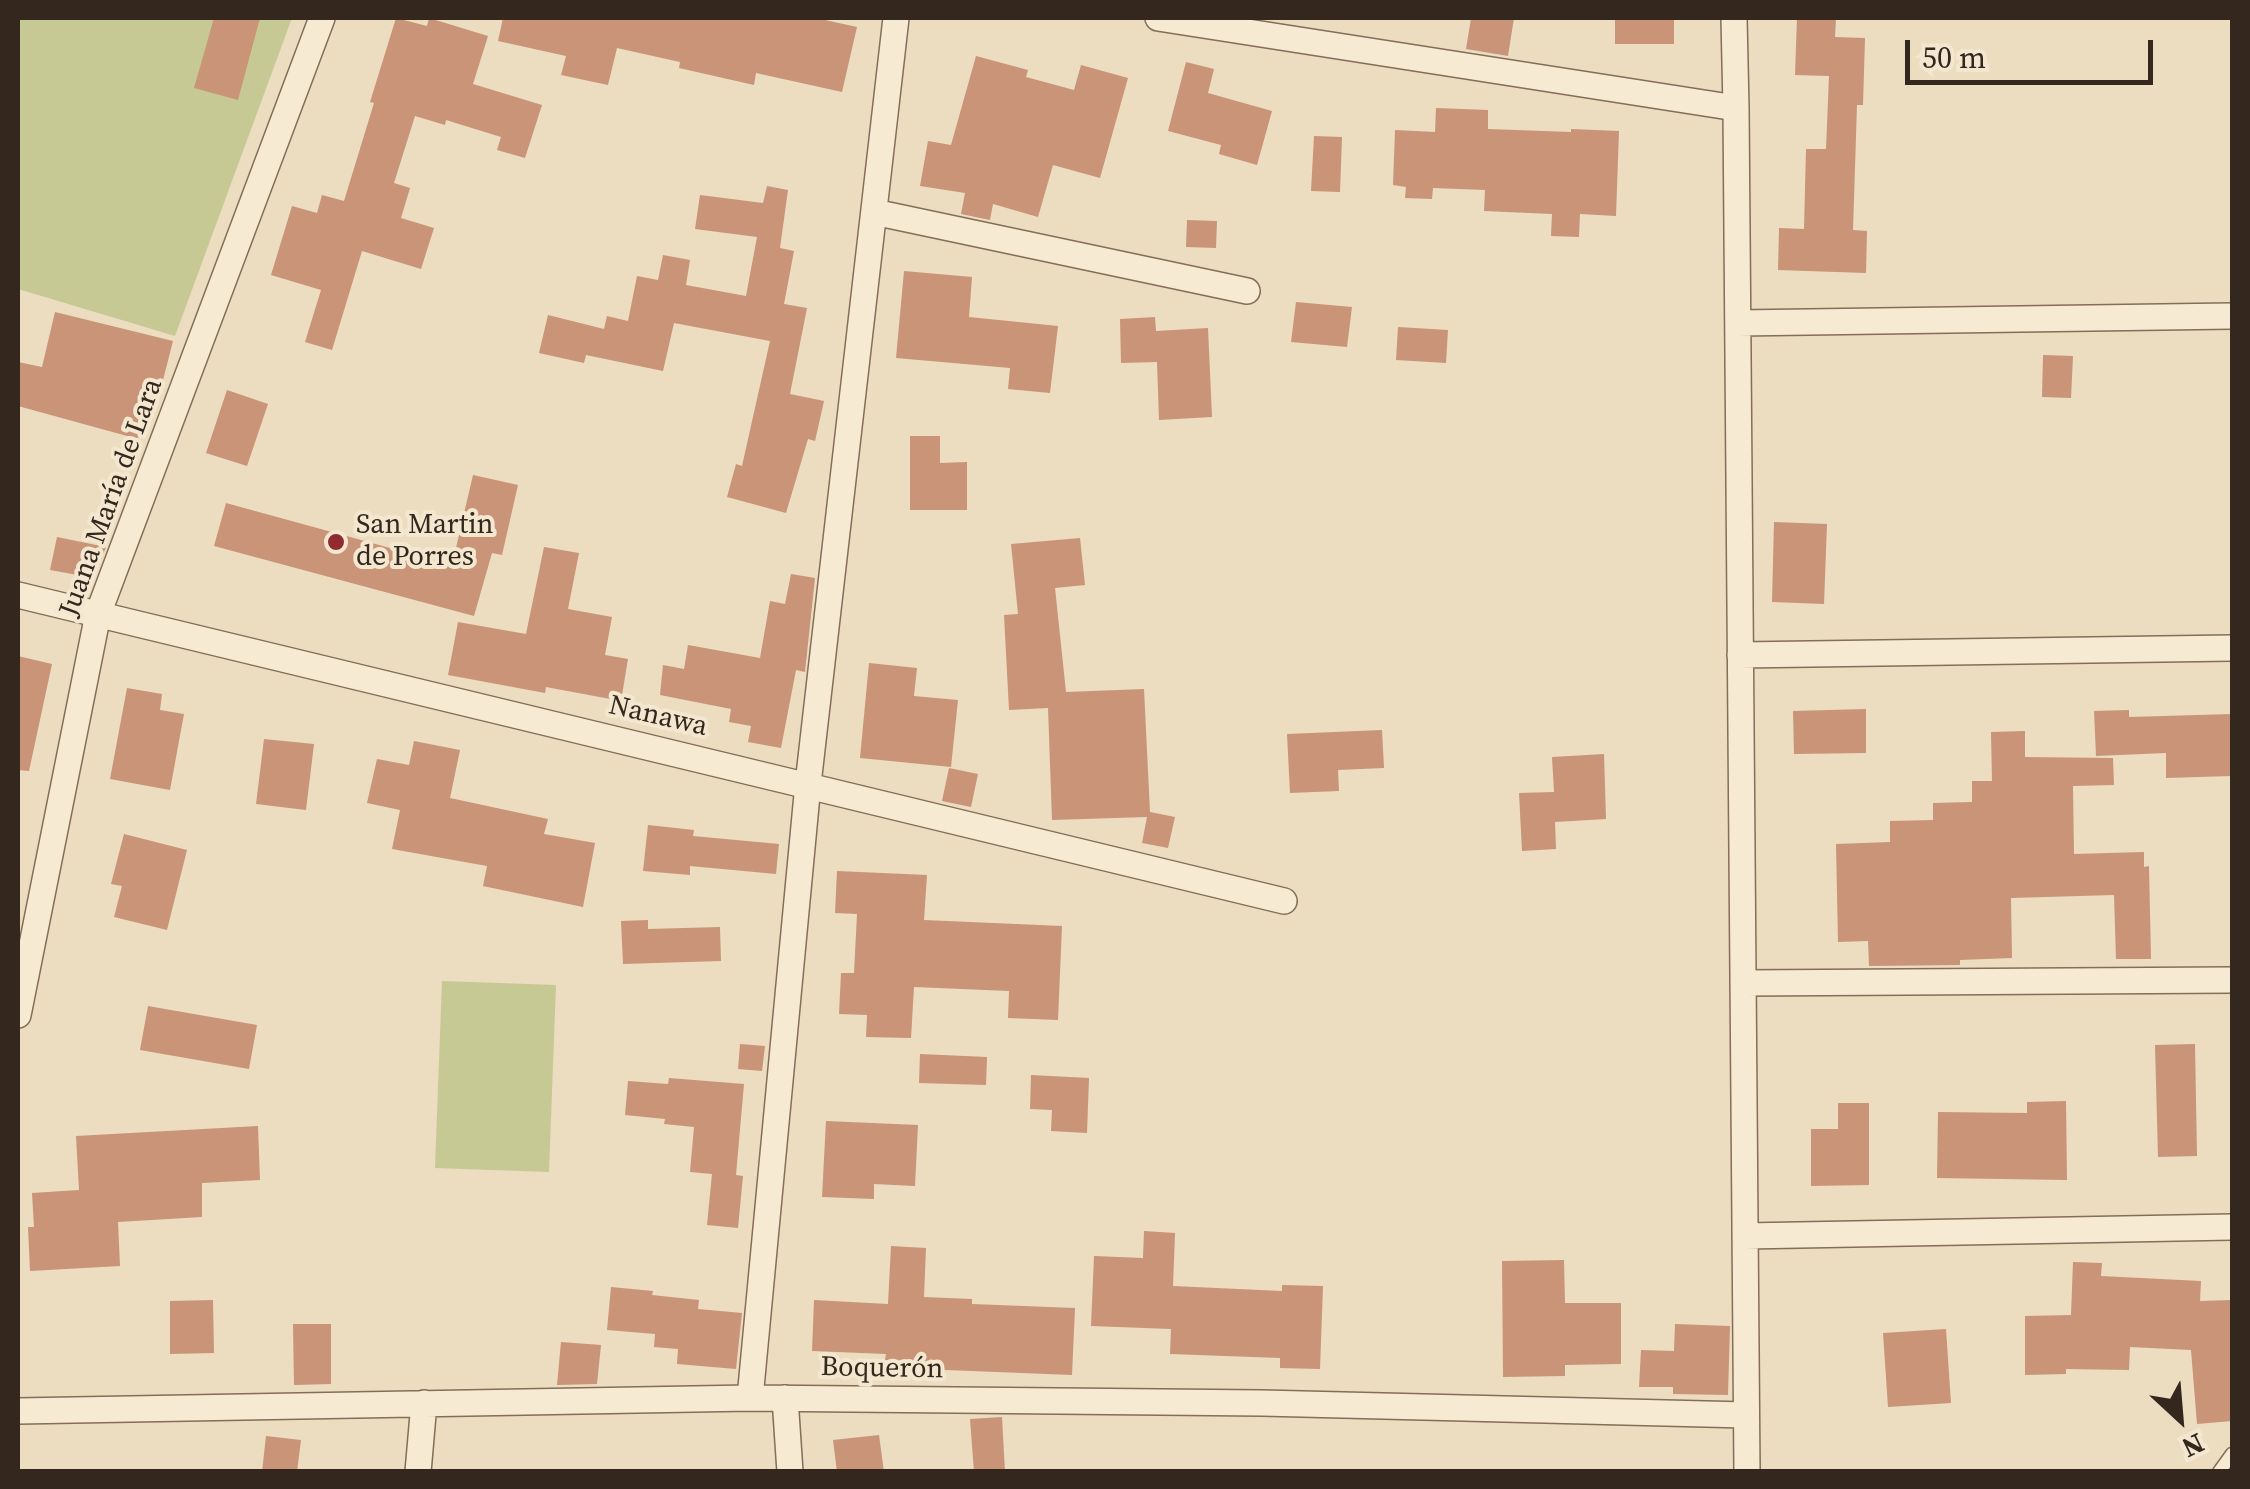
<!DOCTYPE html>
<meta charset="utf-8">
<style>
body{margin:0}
#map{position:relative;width:2250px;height:1489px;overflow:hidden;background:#ecdcc0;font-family:"Source Serif 4",serif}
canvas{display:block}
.frame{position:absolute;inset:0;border:20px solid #34271d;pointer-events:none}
.north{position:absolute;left:2130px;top:1369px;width:100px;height:100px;-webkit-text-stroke:8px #f4e7d0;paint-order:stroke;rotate:154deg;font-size:28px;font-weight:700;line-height:40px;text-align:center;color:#34271d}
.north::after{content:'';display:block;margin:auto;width:35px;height:45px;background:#34271d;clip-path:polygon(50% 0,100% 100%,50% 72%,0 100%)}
.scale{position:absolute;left:1905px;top:40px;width:248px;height:45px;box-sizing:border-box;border:5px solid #34271d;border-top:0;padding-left:12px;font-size:30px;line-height:35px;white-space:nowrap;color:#34271d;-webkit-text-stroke:8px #f4e7d0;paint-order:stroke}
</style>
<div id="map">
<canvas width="2250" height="1489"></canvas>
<div class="frame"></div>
<div class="north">N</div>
<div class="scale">50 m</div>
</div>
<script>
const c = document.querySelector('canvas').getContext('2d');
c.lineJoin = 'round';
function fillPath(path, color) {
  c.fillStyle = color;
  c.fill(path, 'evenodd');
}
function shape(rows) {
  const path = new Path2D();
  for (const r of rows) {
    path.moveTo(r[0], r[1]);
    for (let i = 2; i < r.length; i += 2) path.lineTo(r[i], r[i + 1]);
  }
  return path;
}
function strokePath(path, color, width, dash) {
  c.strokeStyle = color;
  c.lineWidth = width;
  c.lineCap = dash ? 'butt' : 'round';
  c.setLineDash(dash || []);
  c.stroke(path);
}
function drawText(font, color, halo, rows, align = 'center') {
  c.font = font + ' "Source Serif 4",serif';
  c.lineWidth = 8;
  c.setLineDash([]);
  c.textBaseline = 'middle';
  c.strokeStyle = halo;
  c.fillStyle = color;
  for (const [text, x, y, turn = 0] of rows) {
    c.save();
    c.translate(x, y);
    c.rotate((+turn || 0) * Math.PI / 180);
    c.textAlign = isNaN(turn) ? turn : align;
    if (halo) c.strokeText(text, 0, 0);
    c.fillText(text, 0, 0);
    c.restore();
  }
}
const green = shape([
 [18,18,292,18,175,336,18,289],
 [442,981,556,985,549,1172,435,1168]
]);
const building = shape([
 [214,18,260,18,238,100,194,88],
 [396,18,427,26,429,18,488,36,473,84,542,105,525,158,497,150,501,137,446,120,445,125,415,116,394,183,410,188,401,218,434,228,421,269,362,251,332,350,305,342,321,290,271,275,292,206,317,213,322,195,344,201,374,103,370,102],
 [503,18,816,18,857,27,842,92,756,73,754,85,679,68,680,62,617,48,608,85,561,75,566,56,498,41],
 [1471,18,1514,18,1508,56,1466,49],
 [1615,18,1674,18,1674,44,1615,44],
 [1797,18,1836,18,1835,37,1865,38,1863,105,1857,105,1853,230,1867,231,1866,273,1778,270,1779,228,1804,229,1806,149,1826,149,1829,76,1795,75],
 [976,56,1028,70,1026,77,1074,90,1081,65,1128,78,1100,178,1053,165,1038,217,993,204,990,220,961,214,965,193,920,186,928,141,951,145],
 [1186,62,1214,69,1208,93,1272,111,1257,165,1219,154,1221,145,1168,131],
 [1436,108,1488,110,1488,129,1571,132,1571,129,1619,131,1616,216,1580,214,1579,237,1551,236,1552,214,1484,211,1485,190,1433,188,1432,199,1405,198,1406,187,1393,185,1395,130,1435,132],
 [1314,136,1342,137,1340,192,1311,191],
 [767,186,788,190,780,248,794,251,784,304,807,308,790,394,824,401,815,441,808,439,786,513,727,497,736,464,742,466,770,341,674,323,663,371,586,355,584,363,539,353,548,315,604,329,607,316,628,321,637,276,658,280,663,255,690,260,686,285,746,296,757,237,695,229,700,195,763,203],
 [1187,220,1217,221,1216,248,1186,247],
 [904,271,972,277,969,317,1058,326,1050,393,1008,389,1010,368,896,358],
 [1296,302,1352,307,1347,347,1291,342],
 [55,312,173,341,162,384,154,382,138,439,18,406,18,362,42,367],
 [1155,317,1156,331,1208,328,1212,417,1159,420,1157,362,1121,363,1120,319],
 [1398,327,1448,330,1446,363,1396,360],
 [2043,355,2073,356,2071,398,2042,397],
 [227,390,268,404,247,466,206,453],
 [910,436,940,436,940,463,967,462,967,510,910,510],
 [473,475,518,485,502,555,492,553,474,616,214,546,226,503,452,565],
 [1774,522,1827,524,1824,604,1772,602],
 [57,537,106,547,94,578,50,570],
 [1080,538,1085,585,1055,588,1066,692,1144,689,1150,812,1175,817,1168,848,1142,843,1147,817,1052,820,1048,708,1009,710,1004,615,1018,614,1011,544],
 [544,547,579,553,568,609,612,617,605,655,628,659,621,701,546,687,545,693,448,675,458,622,526,634],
 [791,574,815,578,805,672,796,670,781,748,748,742,751,726,729,722,731,709,660,695,663,665,684,669,688,645,760,658,770,601,785,604],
 [18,656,52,664,29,771,18,770],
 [869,663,917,668,914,696,958,700,951,767,860,758],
 [127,688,162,694,160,710,184,714,170,790,110,779],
 [1866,709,1866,753,1794,754,1793,711],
 [2129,710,2129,717,2232,714,2232,776,2166,778,2166,753,2096,756,2094,711],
 [1382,730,1384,768,1338,770,1339,791,1290,793,1287,734],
 [2025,731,2025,757,2113,758,2114,785,2073,786,2074,854,2144,852,2144,867,2149,866,2151,959,2116,959,2114,895,2011,898,2012,958,1960,960,1960,965,1869,966,1868,941,1838,942,1836,844,1890,842,1890,821,1933,820,1933,803,1972,802,1972,781,1992,781,1991,732],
 [264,739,314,744,306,810,256,804],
 [414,741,460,750,450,798,548,819,544,834,595,843,583,907,483,886,487,866,392,849,400,810,367,803,377,759,409,765],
 [1604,754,1606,819,1555,822,1556,849,1522,851,1519,793,1554,792,1552,757],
 [949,768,978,774,971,807,942,801],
 [648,825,694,830,693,836,779,844,776,874,690,866,690,875,643,871],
 [124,834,187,850,167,930,114,917,122,886,111,884],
 [837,871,927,875,924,920,1062,926,1058,1020,1008,1018,1009,991,914,987,911,1038,866,1037,867,1015,839,1014,841,973,854,973,857,914,835,913],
 [648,920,648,929,720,927,721,961,623,964,621,921],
 [148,1006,257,1025,249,1069,140,1050],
 [740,1044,765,1046,762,1071,738,1069],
 [2195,1044,2197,1156,2158,1157,2155,1045],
 [920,1054,987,1057,986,1085,919,1083],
 [1031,1075,1089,1078,1087,1133,1051,1131,1052,1110,1030,1109],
 [669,1078,744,1084,736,1175,743,1176,738,1228,707,1225,712,1174,690,1172,694,1127,664,1124,665,1119,625,1115,628,1081,668,1084],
 [2066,1101,2067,1180,1937,1178,1938,1112,2027,1113,2027,1102],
 [1838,1103,1869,1103,1869,1185,1811,1186,1811,1129,1838,1129],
 [826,1121,918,1125,915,1186,874,1184,874,1199,822,1197],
 [258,1126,260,1180,202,1183,202,1217,118,1222,120,1266,30,1271,28,1227,34,1227,32,1193,79,1190,76,1136],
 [1144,1231,1175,1233,1173,1286,1282,1291,1282,1285,1323,1286,1320,1369,1280,1368,1280,1358,1170,1354,1171,1329,1091,1326,1094,1256,1143,1258],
 [891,1246,926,1248,924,1297,972,1299,972,1304,1075,1308,1072,1375,921,1369,921,1361,885,1360,886,1354,812,1351,814,1300,888,1304],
 [1564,1260,1565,1303,1621,1303,1621,1364,1565,1365,1565,1376,1503,1377,1502,1261],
 [2073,1262,2102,1263,2101,1276,2201,1281,2200,1301,2232,1300,2232,1421,2197,1424,2191,1350,2130,1347,2129,1370,2066,1369,2066,1374,2025,1375,2025,1316,2071,1315],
 [611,1287,653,1291,652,1295,699,1300,698,1309,742,1313,736,1369,677,1364,678,1349,654,1347,655,1334,607,1330],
 [213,1300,214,1353,170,1354,170,1301],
 [293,1324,331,1324,331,1384,294,1385],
 [1675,1324,1730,1326,1728,1395,1673,1394,1673,1387,1639,1387,1641,1350,1674,1351],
 [1946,1329,1951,1403,1888,1407,1883,1333],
 [561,1342,601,1345,597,1384,557,1385],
 [1002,1417,1005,1472,974,1472,970,1419],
 [879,1435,884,1472,837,1472,833,1440],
 [266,1436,301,1440,297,1472,262,1472]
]);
const lane = shape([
 [2219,1472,2232,1454]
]);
const street = shape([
 [1158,18,1736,108],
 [1734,18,1736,108,1747,1472],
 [874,212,1247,291],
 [1738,323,2232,316],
 [18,595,1284,901],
 [1740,655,2232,648],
 [1743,983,2232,980],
 [18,1015,98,614,322,18],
 [1745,1236,2232,1227],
 [750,1398,808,784,896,18],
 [785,1398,790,1472],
 [18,1411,750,1398,1262,1403,1746,1415],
 [418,1472,424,1403]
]);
const markers = [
 [336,542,10,"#912b32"]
];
const streetNames = [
 ["Juana María de Lara",112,498,-70],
 ["Nanawa",658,717,13],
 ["Boquerón",882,1369,1]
];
const poiNames = [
 ["San Martin",356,526],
 ["de Porres",356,558]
];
fillPath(green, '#c7c995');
fillPath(building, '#c99477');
strokePath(lane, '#846d59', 15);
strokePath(street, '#846d59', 28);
strokePath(lane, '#f7ead3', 12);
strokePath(street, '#f7ead3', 25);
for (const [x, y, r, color] of markers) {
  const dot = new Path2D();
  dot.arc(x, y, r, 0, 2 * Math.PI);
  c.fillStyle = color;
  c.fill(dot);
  strokePath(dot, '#f4e7d0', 4);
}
drawText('28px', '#34271d', '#f4e7d0', streetNames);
drawText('28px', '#34271d', '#f4e7d0', poiNames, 'left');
</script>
